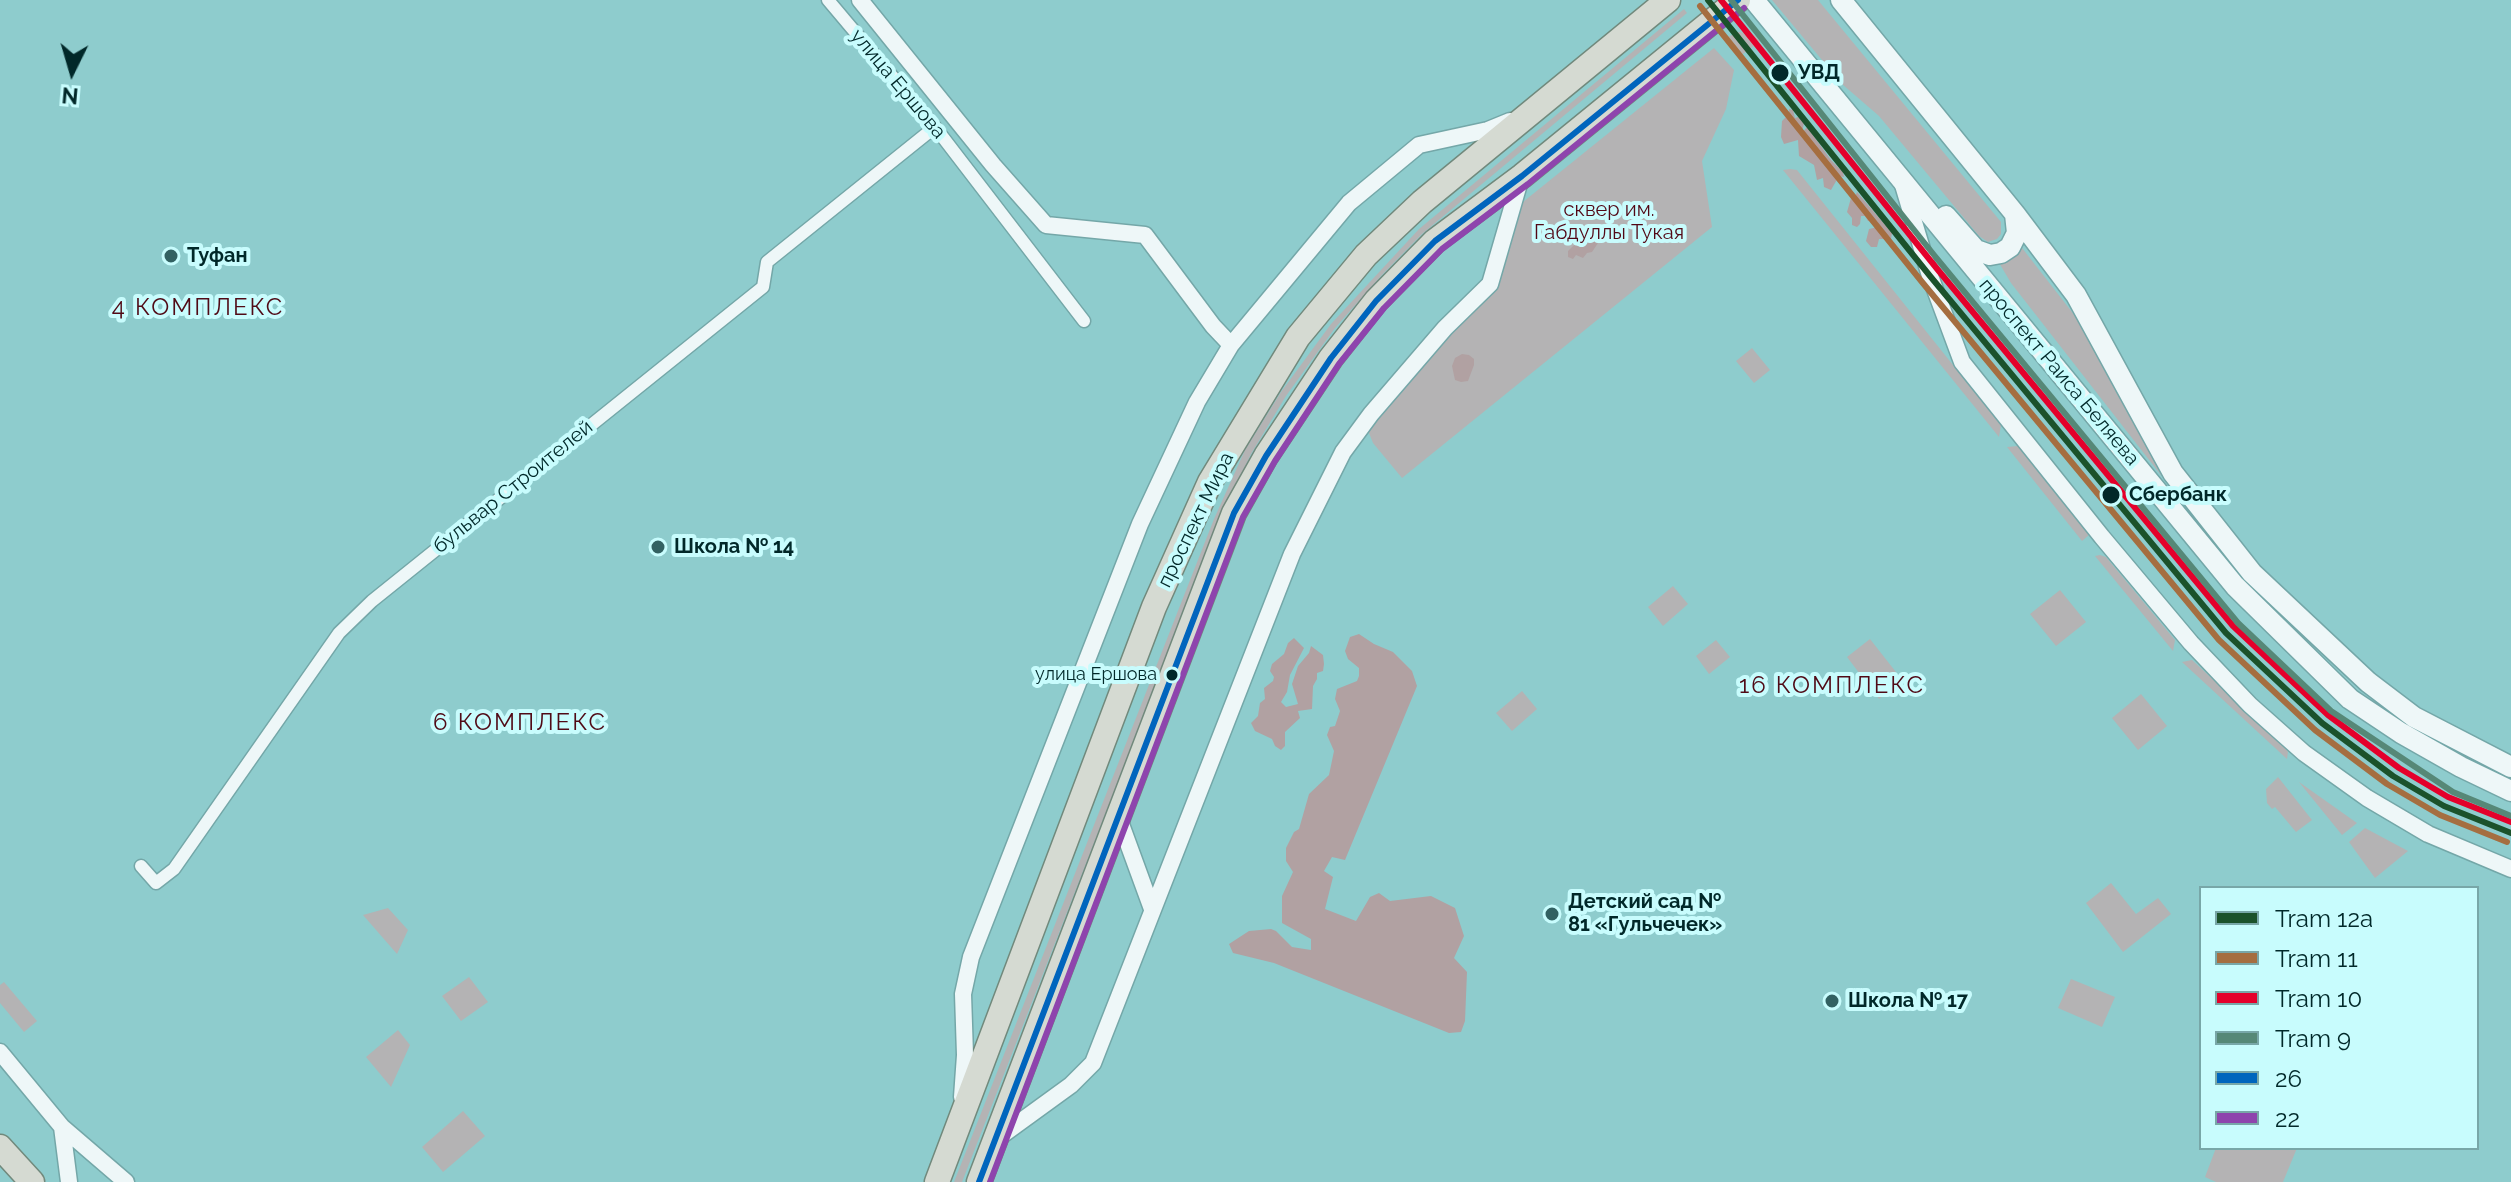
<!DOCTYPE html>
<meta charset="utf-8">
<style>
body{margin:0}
#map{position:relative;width:2511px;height:1182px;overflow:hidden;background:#8ecccd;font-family:Raleway,sans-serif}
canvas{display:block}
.legend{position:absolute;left:2199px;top:886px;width:280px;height:264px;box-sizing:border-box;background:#c8fcfd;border:2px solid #78a7a8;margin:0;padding:10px 14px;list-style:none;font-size:24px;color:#012829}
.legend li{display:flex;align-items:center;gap:16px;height:40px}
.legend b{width:40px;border:2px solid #78a7a8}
.north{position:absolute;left:32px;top:32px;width:80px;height:80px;-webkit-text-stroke:6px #c8fcfd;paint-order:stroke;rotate:185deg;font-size:22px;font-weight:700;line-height:32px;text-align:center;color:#012829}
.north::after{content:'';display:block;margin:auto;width:28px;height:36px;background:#012829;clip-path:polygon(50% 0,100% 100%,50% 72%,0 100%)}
</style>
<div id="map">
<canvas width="2511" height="1182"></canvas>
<ul class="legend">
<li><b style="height:10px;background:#1b522b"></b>Tram 12а</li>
<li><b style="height:10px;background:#a56e40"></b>Tram 11</li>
<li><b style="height:10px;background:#e4002b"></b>Tram 10</li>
<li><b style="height:10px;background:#568877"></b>Tram 9</li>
<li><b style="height:10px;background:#0065bd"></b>26</li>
<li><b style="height:10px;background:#8e44ad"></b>22</li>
</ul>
<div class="north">N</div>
</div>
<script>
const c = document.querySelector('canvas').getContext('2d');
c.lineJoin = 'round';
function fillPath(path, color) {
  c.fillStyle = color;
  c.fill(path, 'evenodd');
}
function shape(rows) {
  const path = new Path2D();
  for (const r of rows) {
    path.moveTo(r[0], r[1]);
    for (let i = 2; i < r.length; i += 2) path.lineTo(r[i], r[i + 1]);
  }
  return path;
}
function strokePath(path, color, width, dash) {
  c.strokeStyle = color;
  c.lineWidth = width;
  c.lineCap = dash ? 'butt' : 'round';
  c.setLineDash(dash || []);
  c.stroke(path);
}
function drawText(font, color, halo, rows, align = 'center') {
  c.font = font + ' Raleway,sans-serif';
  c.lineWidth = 8;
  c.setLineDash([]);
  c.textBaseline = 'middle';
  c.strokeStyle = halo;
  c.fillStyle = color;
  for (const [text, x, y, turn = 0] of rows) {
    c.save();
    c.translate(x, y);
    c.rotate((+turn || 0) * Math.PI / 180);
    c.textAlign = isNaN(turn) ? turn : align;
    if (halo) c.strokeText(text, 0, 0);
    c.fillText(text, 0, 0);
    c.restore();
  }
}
const green = shape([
 [1772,0,1818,0,2001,222,2001,234,1997,239,1988,242,1979,236,1879,116,1842,84],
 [1684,9,1687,13,1422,234,1381,276,1335,328,1286,396,1251,454,1219,522,962,1182,954,1182,1214,519,1245,450,1281,392,1331,324,1419,229],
 [1739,32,1754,35,1760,41,1743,54,1734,53,1723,39],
 [1714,48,1734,70,1726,109,1702,161,1712,227,1402,478,1373,443,1369,433,1371,423,1493,288,1518,206],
 [1790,169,1797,170,2001,425,1999,437,1783,170],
 [2019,244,2086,330,2167,477,2164,479,2011,283,1998,261],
 [1752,348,1770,370,1754,383,1736,361],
 [2018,446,2089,535,2082,541,2007,447],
 [2100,555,2106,557,2175,640,2173,651,2095,556],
 [1673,586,1688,604,1663,626,1648,607],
 [2060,590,2086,622,2056,646,2030,614],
 [1870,639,1903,681,1879,699,1847,657],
 [1716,640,1730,657,1709,674,1696,656],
 [2192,660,2285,746,2288,752,2287,759,2182,662],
 [1522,691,1537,709,1512,731,1496,713],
 [2141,694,2167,726,2138,750,2112,718],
 [2278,777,2312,820,2296,832,2275,807,2272,809,2267,803,2266,789],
 [2299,782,2357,823,2342,835],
 [2365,828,2408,851,2375,878,2349,842],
 [2111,883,2136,914,2158,898,2171,914,2123,952,2086,903],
 [388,908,408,930,397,954,363,915],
 [469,977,488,1002,461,1021,442,996],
 [2071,979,2115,997,2102,1027,2058,1008],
 [4,982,37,1021,24,1032,0,1003,0,985],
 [398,1030,410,1045,391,1087,366,1057],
 [463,1111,485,1136,443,1172,422,1147],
 [2216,1148,2297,1148,2283,1182,2216,1182,2205,1177]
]);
const forest = shape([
 [1789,109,1793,110,1795,118,1798,117,1804,123,1802,133,1807,127,1831,160,1843,172,1844,177,1839,176,1831,190,1824,187,1823,178,1817,180,1814,165,1799,156,1798,140,1784,144,1781,137,1782,121,1789,114],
 [1857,192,1892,233,1891,239,1879,239,1877,247,1871,247,1866,241,1869,229,1878,227,1877,221,1868,221,1865,216,1861,216,1860,224,1857,227,1852,225,1852,218,1847,212,1851,198,1855,197],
 [1602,229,1607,233,1607,239,1598,243,1592,252,1587,253,1583,258,1576,255,1573,259,1568,257,1568,251,1572,247,1584,237,1592,236,1596,230],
 [1462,354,1469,355,1474,359,1474,365,1468,381,1461,382,1455,380,1452,366,1455,358],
 [1359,634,1374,644,1393,652,1412,671,1417,686,1345,860,1332,857,1324,871,1333,877,1325,909,1356,921,1370,897,1379,893,1390,901,1431,896,1455,908,1464,936,1454,958,1467,972,1465,1021,1461,1032,1449,1033,1274,963,1233,953,1229,944,1249,931,1271,929,1276,931,1292,947,1311,950,1311,939,1282,923,1282,896,1293,872,1286,861,1286,848,1294,832,1299,829,1309,794,1329,775,1334,751,1327,735,1330,727,1335,726,1340,711,1335,699,1337,689,1357,681,1359,676,1359,668,1348,659,1345,651,1350,637],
 [1294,638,1304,648,1290,675,1287,692,1281,702,1286,707,1298,704,1292,684,1298,666,1309,653,1311,646,1323,655,1324,664,1323,671,1317,673,1317,679,1313,686,1312,709,1298,711,1300,718,1285,732,1285,746,1281,750,1275,746,1272,739,1255,731,1251,723,1258,716,1260,703,1265,699,1264,688,1273,681,1274,677,1270,671,1272,664,1284,654,1288,643]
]);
const pedestrian = shape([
 [828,0,935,127,1084,321],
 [141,866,156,883,174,869,339,633,372,601,763,287,767,262,935,127]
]);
const minor = shape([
 [860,0,993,165,1046,225,1145,235,1213,326,1231,345],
 [1903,185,1930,276,1962,362,2102,537,2191,643,2250,705,2304,753,2367,798,2428,834,2511,869],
 [1118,816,1152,909],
 [0,1052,62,1127,126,1182],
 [962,1097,965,1055,963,994,971,957,1140,524,1197,402,1231,345,1349,203,1419,145,1488,130,1510,121],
 [62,1127,69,1182],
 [998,1138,1071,1085,1093,1063,1292,554,1343,452,1371,414,1445,328,1490,284,1521,177]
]);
const tertiary = shape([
 [1754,0,2235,586,2350,699,2401,733,2461,767,2511,791],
 [1841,0,2015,214,2076,295,2173,473,2252,573,2368,682,2414,717,2511,767],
 [1946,216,1976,250,1990,255,2001,253,2010,247,2017,233,2015,214]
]);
const primary = shape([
 [0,1147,32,1182],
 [937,1182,1154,607,1210,482,1298,337,1366,255,1422,202,1668,0],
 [979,1182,1234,513,1266,456,1331,358,1376,301,1435,241,1522,176,1738,0]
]);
const bus1 = shape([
 [979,1182,1234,513,1266,456,1331,358,1376,301,1435,241,1522,176,1738,0]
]);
const bus2 = shape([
 [990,1182,1243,517,1275,461,1339,364,1384,308,1442,249,1528,184,1744,8]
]);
const tram1 = shape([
 [1708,0,1930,276,2226,633,2322,723,2393,776,2444,806,2511,833]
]);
const tram2 = shape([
 [1700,6,1922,282,2219,640,2315,730,2387,784,2440,815,2507,842]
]);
const tram3 = shape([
 [1721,0,1938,270,2233,626,2328,715,2399,768,2448,797,2511,822]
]);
const tram4 = shape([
 [1731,0,1934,255,2238,623,2331,711,2453,792,2511,816]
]);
const markers = [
 [1780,73,10,"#012829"],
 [171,256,8,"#326162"],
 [2111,495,10,"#012829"],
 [658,547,8,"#326162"],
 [1172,675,7,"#012829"],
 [1552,914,8,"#326162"],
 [1832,1001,8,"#326162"]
];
const busNames = [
 ["улица Ершова",1157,675]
];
const stopNames = [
 ["УВД",1798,73],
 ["Сбербанк",2129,495]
];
const streetNames = [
 ["улица Ершова",898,84,50],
 ["проспект Раиса Беляева",2059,372,50],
 ["бульвар Строителей",513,487,-39],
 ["проспект Мира",1196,520,-64]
];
const parkNames = [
 ["сквер им.",1609,210],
 ["Габдуллы Тукая",1609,233]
];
const poiNames = [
 ["Туфан",187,256],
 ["Школа № 14",674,547],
 ["Детский сад №",1568,902],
 ["81 «Гульчечек»",1568,925],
 ["Школа № 17",1848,1001]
];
const quarterNames = [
 ["4 КОМПЛЕКС",198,308],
 ["16 КОМПЛЕКС",1832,686],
 ["6 КОМПЛЕКС",520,723]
];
fillPath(green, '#b4b3b4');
fillPath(forest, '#b1a1a2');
strokePath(pedestrian, '#74a7a8', 15);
strokePath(minor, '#74a7a8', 19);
strokePath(tertiary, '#74a7a8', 23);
strokePath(primary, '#71897c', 27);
strokePath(pedestrian, '#eef7f8', 12);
strokePath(minor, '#eef7f8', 16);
strokePath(tertiary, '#eef7f8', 20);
strokePath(primary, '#d5dad2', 24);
strokePath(bus1, '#0065bd', 6);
strokePath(bus2, '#8e44ad', 6);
strokePath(tram1, '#1b522b', 6);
strokePath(tram2, '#a56e40', 6);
strokePath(tram3, '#e4002b', 6);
strokePath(tram4, '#568877', 6);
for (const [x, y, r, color] of markers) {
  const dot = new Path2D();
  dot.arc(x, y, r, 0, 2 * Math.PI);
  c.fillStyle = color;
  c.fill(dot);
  strokePath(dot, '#c8fcfd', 3);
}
drawText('18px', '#012829', '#c8fcfd', busNames, 'right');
drawText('bold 20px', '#012829', '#c8fcfd', stopNames, 'left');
drawText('20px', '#012829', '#c8fcfd', streetNames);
drawText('20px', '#520715', '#c8fcfd', parkNames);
drawText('bold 20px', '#012829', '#c8fcfd', poiNames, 'left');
c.letterSpacing = '2px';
drawText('24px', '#500a16', '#c8fcfd', quarterNames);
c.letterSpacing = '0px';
</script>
